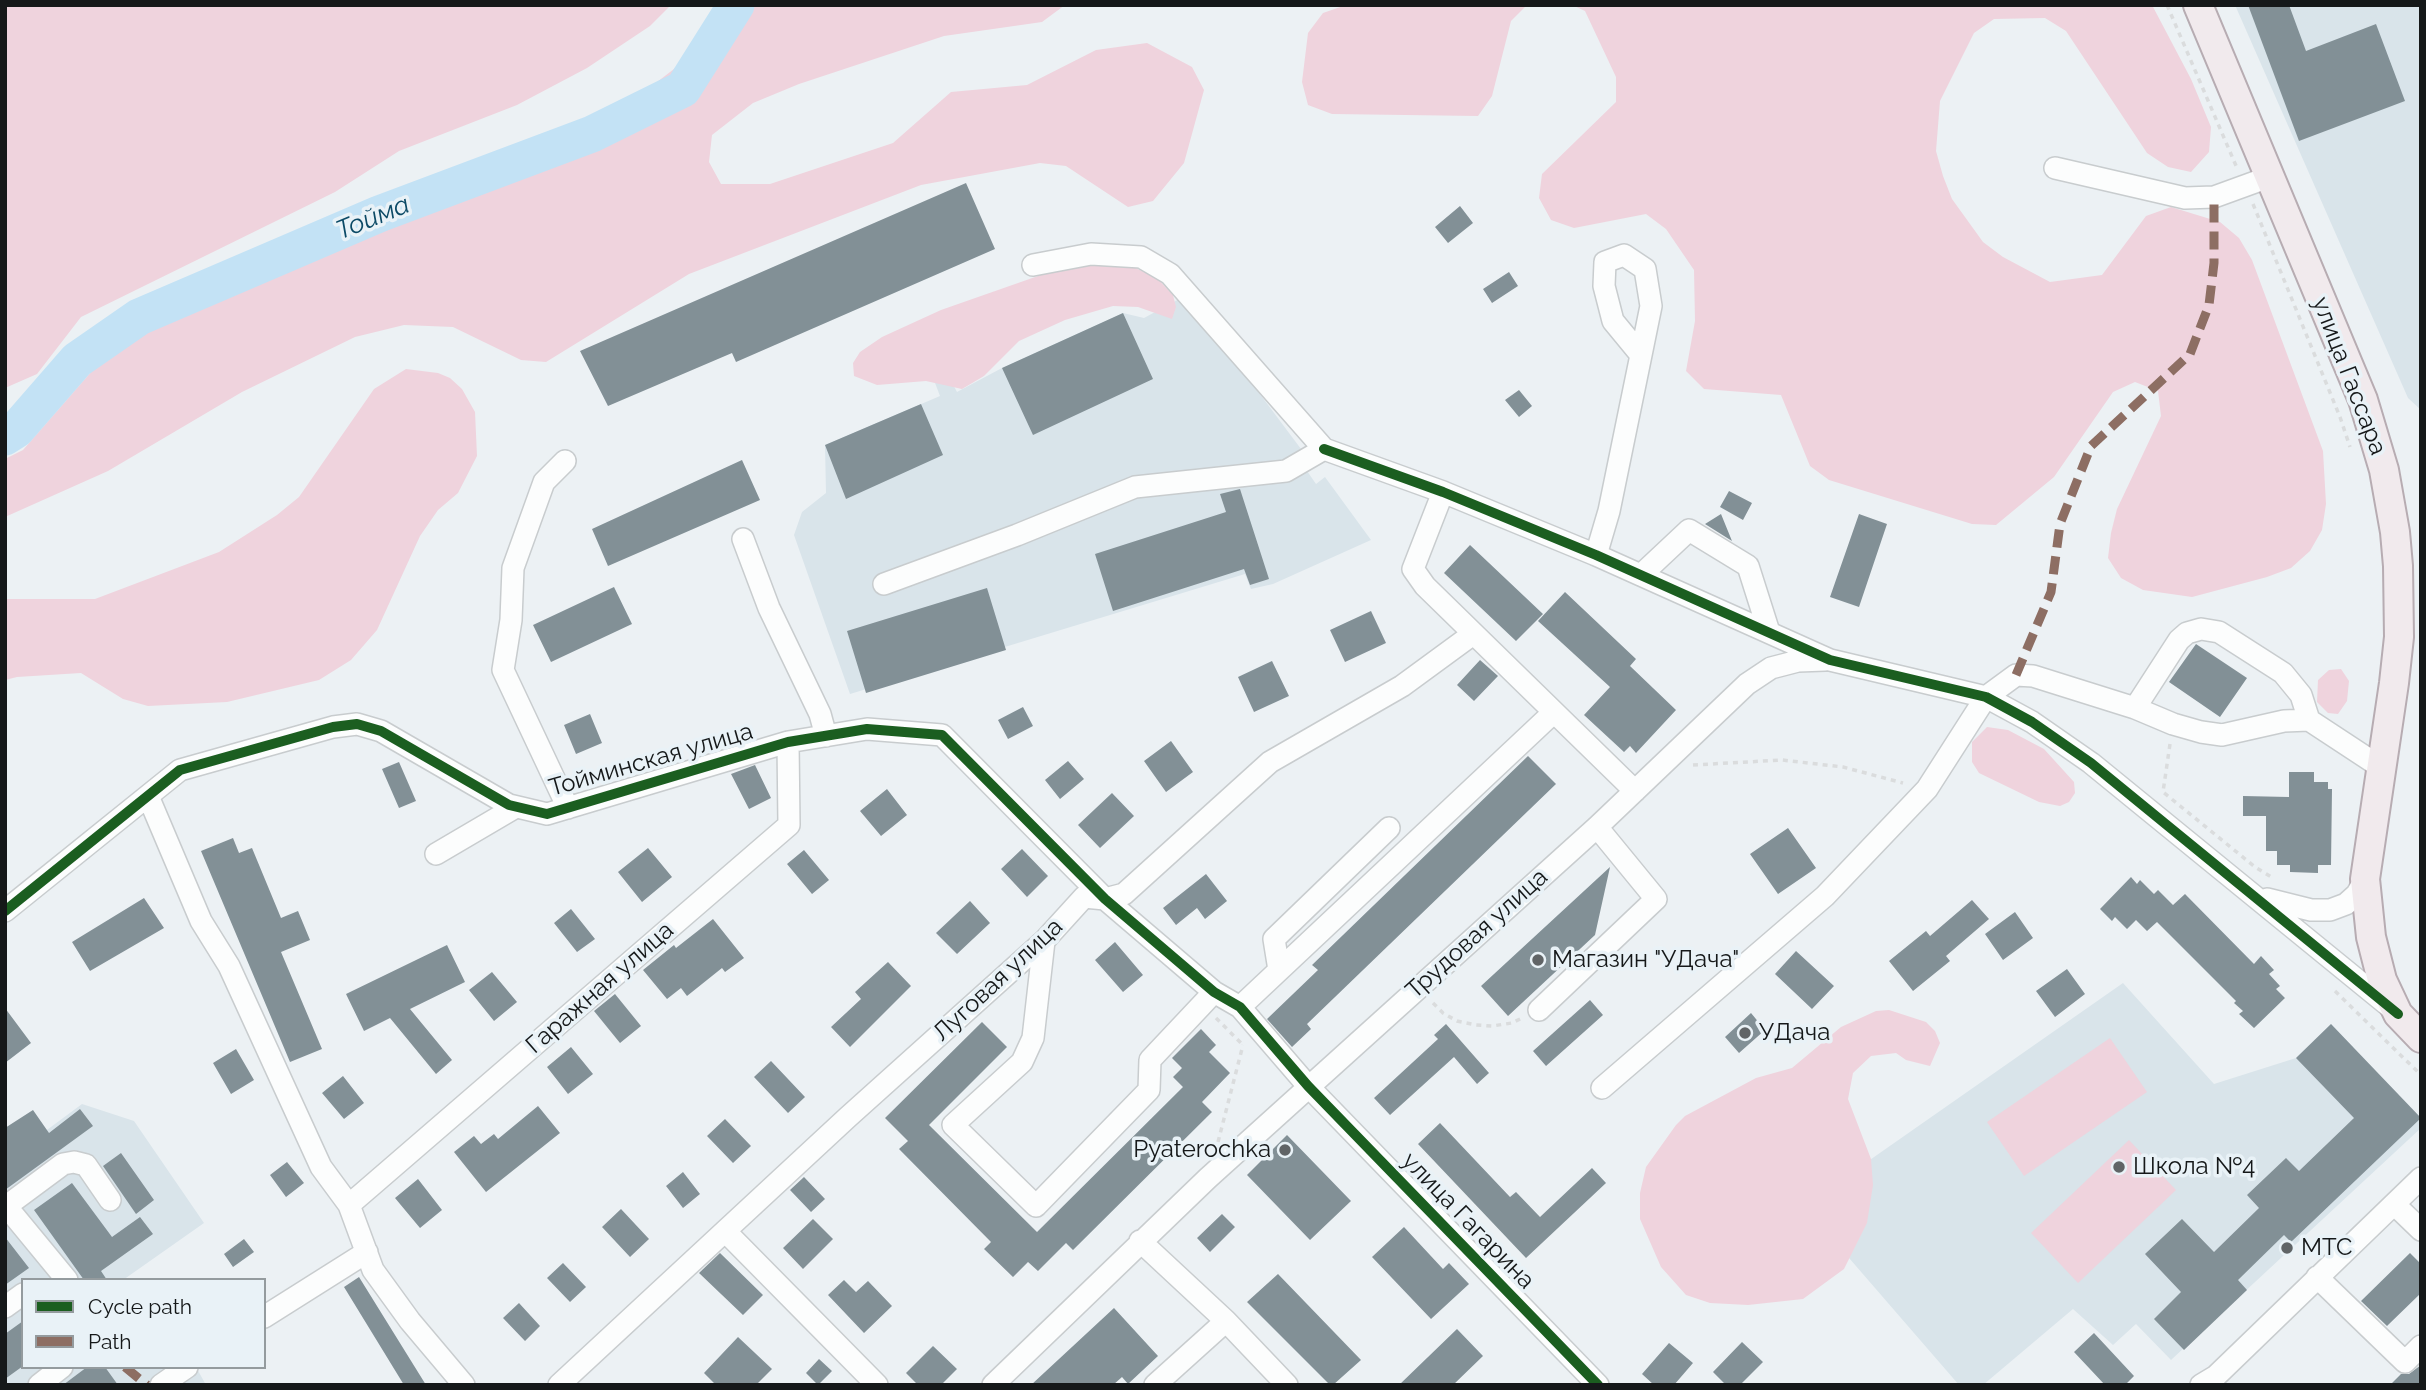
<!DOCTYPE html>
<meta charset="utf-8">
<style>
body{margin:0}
#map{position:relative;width:2426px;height:1390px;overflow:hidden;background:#ecf1f4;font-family:Raleway,sans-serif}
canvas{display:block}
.frame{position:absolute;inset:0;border:7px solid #151819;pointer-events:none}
.legend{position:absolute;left:21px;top:1278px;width:245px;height:91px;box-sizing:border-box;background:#e9f2f7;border:2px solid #949b9e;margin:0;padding:9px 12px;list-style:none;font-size:21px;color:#151819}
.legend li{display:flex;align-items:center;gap:14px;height:35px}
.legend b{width:35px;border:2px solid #949b9e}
</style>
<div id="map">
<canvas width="2426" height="1390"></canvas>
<div class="frame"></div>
<ul class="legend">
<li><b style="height:9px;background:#1b5e20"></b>Cycle path</li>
<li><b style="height:9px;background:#8d6e63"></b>Path</li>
</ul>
</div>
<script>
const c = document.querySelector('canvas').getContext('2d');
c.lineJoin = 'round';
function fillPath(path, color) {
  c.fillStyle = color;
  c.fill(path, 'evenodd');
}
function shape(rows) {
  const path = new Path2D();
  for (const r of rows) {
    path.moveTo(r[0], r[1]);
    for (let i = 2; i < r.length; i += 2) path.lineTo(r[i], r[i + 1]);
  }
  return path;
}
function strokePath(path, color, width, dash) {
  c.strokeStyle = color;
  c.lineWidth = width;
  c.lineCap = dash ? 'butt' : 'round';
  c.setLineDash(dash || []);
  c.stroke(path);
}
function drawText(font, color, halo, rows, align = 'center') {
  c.font = font + ' Raleway,sans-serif';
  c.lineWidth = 7;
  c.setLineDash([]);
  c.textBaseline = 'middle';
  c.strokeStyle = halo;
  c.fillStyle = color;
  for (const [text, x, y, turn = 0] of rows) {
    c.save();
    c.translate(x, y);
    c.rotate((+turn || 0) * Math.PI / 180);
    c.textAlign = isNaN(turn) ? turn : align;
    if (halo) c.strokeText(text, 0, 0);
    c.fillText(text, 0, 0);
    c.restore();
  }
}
const built = shape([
 [2235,5,2421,5,2421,410,2408,398],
 [1181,298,1191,302,1301,449,1296,455,1316,484,1325,477,1371,540,1273,584,1251,589,1245,574,850,694,794,535,802,512,826,493,825,445,940,396,932,375,946,371,957,392,1002,368,1123,313,1144,318],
 [2123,983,2214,1084,2296,1058,2331,1024,2421,1120,2421,1128,2171,1360,2136,1324,2113,1345,2073,1309,1983,1385,1959,1385,1804,1206],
 [82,1104,134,1121,204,1223,123,1280,23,1280,23,1367,196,1367,206,1385,5,1385,5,1161]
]);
const green = shape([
 [5,5,671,5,650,26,587,68,517,105,399,151,335,192,81,317,37,374,5,388],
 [757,5,1065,5,1042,22,944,36,799,84,753,103,712,135,709,162,721,184,770,184,893,143,951,92,1027,85,1096,50,1147,43,1192,67,1204,90,1184,163,1153,201,1128,207,1066,166,1040,163,921,185,689,274,546,362,521,360,453,327,404,325,355,337,242,392,108,471,5,517,5,459,23,450,139,317,286,238,622,109],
 [1346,5,1527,5,1511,21,1492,96,1478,116,1332,114,1308,105,1302,82,1308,33,1323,13],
 [1572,5,2152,5,2191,79,2211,127,2209,152,2191,172,2168,167,2147,153,2066,31,2045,18,1994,19,1974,33,1940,101,1936,151,1943,176,1952,199,1983,242,2003,257,2050,282,2102,275,2146,216,2171,207,2220,222,2239,238,2252,260,2323,451,2326,504,2322,530,2310,551,2291,568,2267,577,2192,597,2143,590,2121,578,2108,558,2111,533,2117,509,2161,416,2158,391,2135,382,2113,392,2054,477,1996,525,1972,524,1829,480,1810,466,1781,395,1704,389,1686,371,1695,321,1694,270,1666,229,1646,214,1574,228,1551,220,1539,198,1542,174,1616,102,1616,77,1585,11],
 [1080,259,1119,261,1156,277,1173,295,1176,307,1172,319,1138,307,1113,306,1065,320,1019,341,984,376,962,389,926,381,877,385,854,376,853,363,860,352,882,337,941,310,1038,276],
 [406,369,438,373,450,378,462,389,475,412,477,456,458,493,438,510,420,536,377,630,351,660,319,680,227,702,148,706,123,699,81,673,17,677,5,680,5,599,95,599,219,552,277,515,299,497,374,389],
 [2341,669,2349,681,2347,701,2338,714,2328,713,2317,702,2318,680,2329,670],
 [1987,727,2008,730,2044,749,2074,782,2075,793,2069,802,2060,806,2039,802,1979,773,1972,762,1972,742],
 [1889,1010,1926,1022,1935,1031,1940,1043,1930,1066,1906,1060,1896,1053,1871,1056,1853,1073,1848,1099,1871,1159,1873,1185,1867,1223,1844,1269,1803,1299,1748,1305,1710,1303,1686,1295,1661,1267,1640,1219,1640,1193,1646,1167,1676,1125,1685,1116,1756,1078,1792,1068,1841,1027,1876,1011],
 [2110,1038,2147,1092,2024,1176,1987,1122],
 [2129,1140,2176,1190,2078,1283,2031,1233]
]);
const river = shape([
 [5,437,16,430,77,360,139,317,379,214,592,134,683,89,736,5]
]);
const building = shape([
 [2248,5,2289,5,2306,51,2376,24,2405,101,2299,141],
 [966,183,995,249,736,362,732,353,608,406,580,351],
 [1460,206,1473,223,1448,243,1435,227],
 [1509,272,1518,286,1492,303,1483,289],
 [1123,313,1153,379,1033,435,1002,368],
 [1519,390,1532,406,1519,417,1505,400],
 [921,404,943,455,846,499,825,445],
 [742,460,760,500,608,566,592,529],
 [1240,489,1269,579,1250,585,1244,569,1113,611,1095,554,1226,512,1220,494],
 [1729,491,1752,503,1743,520,1720,507],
 [1721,514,1732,541,1705,524],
 [1859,514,1887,524,1859,607,1830,597],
 [1470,545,1543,614,1516,641,1444,573],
 [614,587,632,624,551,662,533,625],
 [987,588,1006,650,866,693,847,631],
 [1565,592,1636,659,1630,666,1676,710,1636,753,1630,746,1624,752,1584,715,1610,687,1538,621],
 [1371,611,1386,643,1345,662,1330,630],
 [2196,644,2247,678,2220,717,2169,682],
 [1480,660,1498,676,1474,701,1457,685],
 [1272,661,1289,696,1254,712,1238,677],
 [1023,707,1033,726,1008,739,998,720],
 [590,714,602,743,576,754,564,725],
 [1171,741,1193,772,1166,792,1144,761],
 [1528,756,1556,784,1307,1024,1311,1029,1292,1047,1267,1019,1318,970,1312,965],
 [1068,761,1084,779,1060,799,1045,780],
 [399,762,416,801,399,808,382,769],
 [755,765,771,798,749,809,731,774],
 [2289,772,2314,772,2314,782,2328,782,2328,789,2332,789,2331,865,2318,865,2318,873,2290,872,2290,865,2277,865,2277,851,2266,851,2266,816,2243,816,2243,796,2289,797],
 [887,789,907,815,881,836,860,811],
 [1112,793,1134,816,1100,848,1078,825],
 [1788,828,1816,868,1778,894,1750,854],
 [233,838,239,853,252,848,281,918,298,911,310,940,281,952,322,1049,290,1062,201,851],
 [648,848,672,877,642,902,618,872],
 [1022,849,1048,876,1027,897,1001,869],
 [804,850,829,880,812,894,787,864],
 [1610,867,1595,935,1508,1016,1481,986],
 [1206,874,1227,901,1205,919,1197,908,1176,925,1163,908],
 [2131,877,2137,884,2140,880,2154,894,2158,890,2173,905,2185,894,2254,964,2261,956,2274,970,2269,974,2280,986,2276,989,2285,998,2254,1028,2239,1014,2243,1011,2234,1003,2236,1001,2157,922,2147,931,2136,920,2127,929,2115,917,2112,921,2100,909],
 [144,898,164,928,90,971,72,942],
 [1972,900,1989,919,1946,956,1950,961,1913,991,1889,961,1926,931,1930,936],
 [970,901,990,923,957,954,936,933],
 [571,909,595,939,577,952,554,923],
 [2015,912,2033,938,2003,960,1985,934],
 [713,919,744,958,725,972,722,968,687,996,681,988,667,999,643,970,674,945,676,948],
 [1115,942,1143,975,1123,992,1095,960],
 [447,945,465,982,410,1009,452,1060,436,1074,390,1018,364,1031,346,994],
 [1796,951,1834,986,1812,1009,1775,974],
 [888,962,911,986,850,1047,831,1027,861,999,855,992],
 [2067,969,2085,994,2055,1017,2036,991],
 [492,972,517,1002,494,1021,469,990],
 [615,994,641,1026,620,1043,594,1011],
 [1590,1000,1603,1015,1546,1066,1533,1051],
 [5,1008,31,1043,5,1063],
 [1751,1013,1765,1030,1739,1053,1725,1037],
 [982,1022,1007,1047,929,1125,1037,1232,1183,1087,1173,1077,1182,1068,1172,1058,1201,1029,1216,1045,1209,1052,1230,1073,1202,1102,1212,1112,1073,1250,1066,1243,1038,1271,1028,1262,1013,1277,984,1249,991,1242,899,1149,908,1141,885,1118],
 [1446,1024,1489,1073,1477,1084,1454,1057,1390,1115,1374,1098,1438,1039,1434,1035],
 [2331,1024,2421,1118,2291,1242,2284,1235,2238,1280,2247,1290,2184,1350,2154,1319,2181,1292,2145,1254,2182,1219,2214,1252,2259,1208,2247,1195,2286,1158,2299,1171,2354,1118,2296,1058],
 [571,1047,593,1074,568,1094,547,1067],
 [236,1049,254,1080,231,1094,213,1063],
 [771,1061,805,1097,788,1113,754,1077],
 [343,1076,364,1103,344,1119,322,1093],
 [538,1106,560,1133,486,1192,454,1152,474,1136,481,1144,494,1134,498,1139],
 [80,1109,93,1126,5,1190,5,1128,33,1110,49,1133],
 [725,1119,751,1146,733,1163,707,1136],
 [1440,1123,1510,1197,1516,1192,1540,1217,1592,1168,1606,1183,1526,1258,1418,1144],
 [1287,1135,1351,1201,1310,1240,1247,1175],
 [121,1153,154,1200,136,1214,103,1166],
 [287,1162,304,1183,286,1197,270,1175],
 [683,1172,700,1194,683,1208,666,1186],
 [804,1177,825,1199,811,1212,790,1190],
 [418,1179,442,1210,420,1228,395,1198],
 [72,1183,112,1237,140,1217,153,1234,101,1271,107,1280,84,1280,34,1210],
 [621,1209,649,1239,630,1257,602,1227],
 [1222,1214,1235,1227,1210,1252,1197,1238],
 [813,1219,833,1239,803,1269,783,1248],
 [1404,1227,1443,1269,1449,1263,1469,1284,1431,1319,1372,1257],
 [5,1237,29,1268,5,1285],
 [244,1239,254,1252,233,1267,224,1254],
 [720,1253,763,1295,743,1315,699,1273],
 [2410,1253,2421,1264,2421,1293,2387,1326,2361,1301],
 [563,1263,586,1287,570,1302,547,1278],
 [1278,1274,1361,1360,1333,1385,1330,1385,1247,1302],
 [359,1277,426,1385,404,1385,344,1287],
 [844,1280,856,1292,868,1281,892,1306,864,1333,828,1295],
 [519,1303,540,1326,525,1341,503,1318],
 [1114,1308,1158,1356,1128,1384,1122,1377,1113,1385,1031,1385],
 [23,1321,23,1366,5,1379,5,1334],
 [1457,1329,1483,1356,1453,1385,1399,1385],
 [2094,1333,2134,1376,2125,1385,2105,1385,2074,1352],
 [738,1337,772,1369,756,1385,716,1385,704,1373],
 [1742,1342,1763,1362,1740,1385,1726,1385,1713,1372],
 [1669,1343,1693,1363,1674,1385,1654,1385,1642,1374],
 [933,1346,957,1369,941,1385,918,1385,906,1373],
 [819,1359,832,1371,818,1385,806,1373],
 [2421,1365,2421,1385,2390,1385,2401,1374,2409,1374],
 [87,1367,105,1367,118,1385,63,1385]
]);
const path = shape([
 [2167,5,2237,168],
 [2253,204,2340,417,2350,447],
 [2170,744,2163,792,2255,867,2273,878],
 [1693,765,1782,760,1843,767,1903,783],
 [2335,991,2421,1075],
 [1433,1003,1443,1013,1457,1021,1476,1025,1492,1026,1512,1023,1522,1018],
 [1216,1018,1243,1045],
 [1218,1142,1243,1045]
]);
const minor = shape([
 [2055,168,2185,198,2214,197,2269,177],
 [1033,265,1091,254,1141,257,1170,274,1324,449,1443,492,1596,555,1830,660,1986,697,2032,722,2091,763,2394,1010],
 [565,461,544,482,513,568,511,620,503,670,568,808],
 [1443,492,1413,569,1425,586,1635,791],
 [743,539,769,608,820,714,826,736],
 [1596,555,1609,511,1641,355,1651,306,1645,269,1624,255,1605,262,1604,286,1613,321,1641,355],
 [1641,575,1689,530,1748,566,1769,632],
 [884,584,1017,535,1135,487,1286,471,1324,449],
 [2135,708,2179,640,2187,633,2201,629,2219,632,2283,673,2301,695,2309,720],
 [148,796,201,921,229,966,321,1167,349,1205,373,1270,410,1321,464,1385],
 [436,854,516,807],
 [2267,899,2311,910,2330,910,2346,904,2357,894,2365,879],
 [5,911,180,770,333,727,357,724,381,731,509,805,547,814,788,742,867,729,942,735,1105,899,1214,992,1240,1007,1308,1086,1598,1385],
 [1044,941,1033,1038,1022,1062,953,1125,1036,1206,1149,1090,1150,1060,1214,992],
 [1279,970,1274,939,1389,828],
 [1240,1007,1554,712],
 [1539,1010,1656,899,1597,827],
 [1602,1088,1825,896,1927,789,1986,697,2016,675,2033,676,2135,708,2173,724,2201,732,2222,735,2284,721,2309,720,2382,768],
 [2394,1204,2421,1230],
 [349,1205,789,825,788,742],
 [6,1206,67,1280],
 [5,1207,63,1164,74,1162,86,1165,110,1200],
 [725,1231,877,1385],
 [1140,1241,1226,1321,1287,1385],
 [2317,1277,2405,1362,2421,1346],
 [5,1307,23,1294],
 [264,1317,367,1252],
 [39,1385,62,1367],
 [161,1385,187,1367],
 [559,1385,848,1117,1044,941,1084,897,1105,899,1124,894,1270,762,1402,686,1473,634],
 [993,1385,1208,1178,1597,827,1747,684,1771,668,1798,661,1825,660],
 [1155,1385,1226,1321],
 [2201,1385,2216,1376,2421,1178]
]);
const major = shape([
 [2198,5,2363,400,2384,470,2395,532,2398,566,2399,637,2394,683,2365,879,2371,937,2382,980,2398,1014,2421,1038]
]);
const quiet = shape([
 [2016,675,2051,592,2060,524,2091,446,2190,354,2209,305,2214,263,2214,197],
 [125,1367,147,1385]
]);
const cycleway = shape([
 [1324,449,1443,492,1596,555,1830,660,1986,697,2032,722,2091,763,2398,1014],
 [5,911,180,770,333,727,357,724,381,731,509,805,547,814,788,742,867,729,942,735,1105,899,1214,992,1240,1007,1308,1086,1598,1385]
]);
const markers = [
 [1538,960,7,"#606466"],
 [1745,1033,7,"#606466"],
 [1285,1150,7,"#606466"],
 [2119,1167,7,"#606466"],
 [2287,1248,7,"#606466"]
];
const streetNames = [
 ["улица Гассара",2349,376,69],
 ["Тойминская улица",651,760,-16],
 ["Трудовая улица",1477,934,-42],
 ["Луговая улица",998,980,-43],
 ["Гаражная улица",600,988,-41],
 ["улица Гагарина",1468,1221,46]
];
const poiNames = [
 ["Магазин \"УДача\"",1552,960],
 ["УДача",1759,1033],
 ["Pyaterochka",1271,1150,"right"],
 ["Школа №4",2133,1167],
 ["МТС",2301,1248]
];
const waterNames = [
 ["Тойма",373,218,-22]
];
fillPath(built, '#d9e4ea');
fillPath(green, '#efd3dd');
strokePath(river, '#c3e2f5', 37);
fillPath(building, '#829096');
strokePath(minor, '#c8ccce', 24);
strokePath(major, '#b7acb2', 32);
strokePath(path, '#dadcdd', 3.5, [5, 5]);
strokePath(minor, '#fcfdfd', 21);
strokePath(major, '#f1eaed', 28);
strokePath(quiet, '#8d6e63', 9, [18, 9]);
strokePath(cycleway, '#1b5e20', 10);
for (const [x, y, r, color] of markers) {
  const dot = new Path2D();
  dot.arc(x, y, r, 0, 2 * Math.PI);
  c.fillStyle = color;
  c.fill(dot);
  strokePath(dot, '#e9f2f7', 2.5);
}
drawText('24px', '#151819', '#e9f2f7', streetNames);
drawText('24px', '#151819', '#e9f2f7', poiNames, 'left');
drawText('italic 26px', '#0c4a66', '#e9f2f7', waterNames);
</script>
